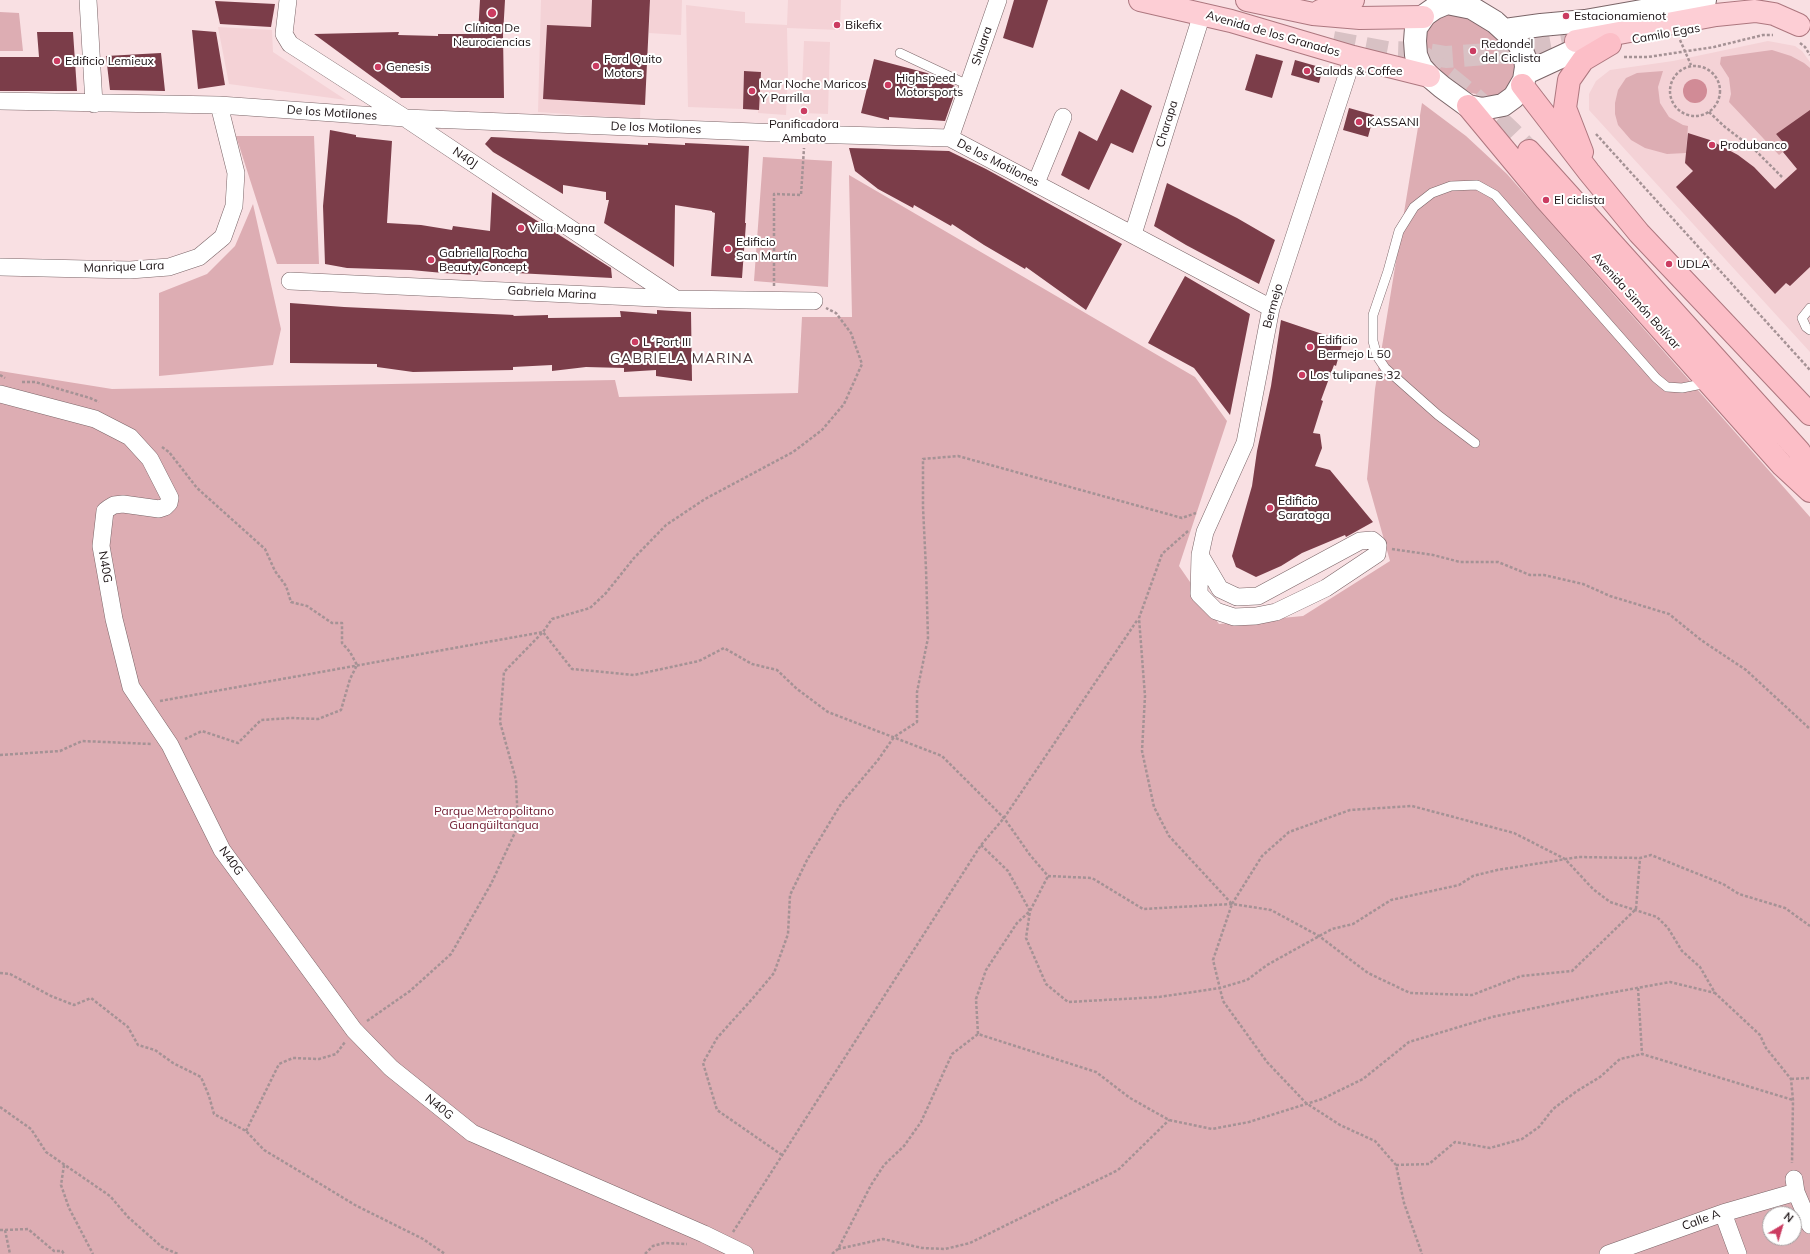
<!DOCTYPE html>
<meta charset="utf-8">
<style>
body{margin:0}
#map{position:relative;width:1810px;height:1254px;overflow:hidden;background:#f9e0e3;font-family:Mulish,sans-serif}
canvas{display:block}
.north{position:absolute;left:1762px;top:1206px;width:40px;height:40px;box-sizing:border-box;background:#fff;border:1px solid #a4a0a1;border-radius:50%;rotate:38deg;font-size:11px;font-weight:700;line-height:16px;text-align:center;color:#1b1214}
.north::after{content:'';display:block;margin:auto;width:14px;height:18px;background:#cb3c61;clip-path:polygon(50% 0,100% 100%,50% 72%,0 100%)}
</style>
<div id="map">
<canvas width="1810" height="1254"></canvas>
<div class="north">N</div>
</div>
<script>
const c = document.querySelector('canvas').getContext('2d');
c.lineJoin = 'round';
function fillPath(path, color) {
  c.fillStyle = color;
  c.fill(path, 'evenodd');
}
function shape(rows) {
  const path = new Path2D();
  for (const r of rows) {
    if (r.length === 3) {
      path.moveTo(r[0] + r[2], r[1]);
      path.arc(r[0], r[1], r[2], 0, 2 * Math.PI);
      continue;
    }
    path.moveTo(r[0], r[1]);
    for (let i = 2; i < r.length; i += 2) path.lineTo(r[i], r[i + 1]);
  }
  return path;
}
function strokePath(path, color, width, dash) {
  c.strokeStyle = color;
  c.lineWidth = width;
  c.lineCap = dash ? 'butt' : 'round';
  c.setLineDash(dash || []);
  c.stroke(path);
}
function drawText(font, color, halo, rows, align = 'center') {
  c.font = font + ' Mulish,sans-serif';
  c.lineWidth = 4;
  c.setLineDash([]);
  c.textBaseline = 'middle';
  c.strokeStyle = halo;
  c.fillStyle = color;
  for (const [text, x, y, turn = 0] of rows) {
    c.save();
    c.translate(x, y);
    c.rotate((+turn || 0) * Math.PI / 180);
    c.textAlign = isNaN(turn) ? turn : align;
    if (halo) c.strokeText(text, 0, 0);
    c.fillText(text, 0, 0);
    c.restore();
  }
}
const built = shape([
 [541,0,644,0,640,119,538,112],
 [650,0,682,0,681,35,649,33],
 [788,0,841,0,840,30,787,28,788,74,786,115,758,113,760,72,744,71,743,109,688,107,686,5,745,12,745,23,787,25],
 [218,27,272,30,273,52,346,100,229,84],
 [804,41,830,42,828,114,801,113],
 [1768,41,1795,46,1802,51,1810,62,1810,352,1589,110,1589,94,1596,81,1610,70,1673,61]
]);
const green = shape([
 [0,12,19,13,23,51,0,51],
 [1456,14,1473,19,1496,33,1509,48,1517,66,1516,79,1505,96,1493,97,1471,93,1453,81,1436,67,1427,54,1424,40,1426,31,1433,21,1440,16],
 [1772,50,1791,56,1804,63,1810,68,1810,111,1776,134,1788,148,1779,155,1729,102,1731,94,1729,78,1720,64,1721,57],
 [1663,71,1658,87,1660,103,1669,117,1683,125,1688,126,1686,153,1667,154,1645,148,1631,140,1618,125,1615,114,1615,103,1618,90,1626,78,1637,73],
 [1422,103,1466,136,1507,174,1810,517,1810,1254,0,1254,0,371,112,389,615,380,619,397,798,393,802,317,852,317,849,175,1195,377,1227,421,1179,566,1219,624,1303,616,1390,561,1367,479,1375,389],
 [1770,1214,1794,1214,1794,1238,1770,1238],
 [314,136,319,264,277,264,236,136],
 [763,157,832,161,828,287,754,281],
 [253,204,281,329,273,365,159,376,159,293,207,274,235,246]
]);
const water = shape([
 [1695,91,12]
]);
const building = shape([
 [480,0,505,0,503,35,504,98,401,98,314,34,399,32,398,35,438,36,438,34,478,34],
 [592,0,650,0,645,105,543,99,547,25,591,27],
 [1014,0,1048,0,1033,48,1003,38],
 [215,1,275,4,271,27,220,24],
 [192,30,216,32,225,85,198,89],
 [37,32,73,32,77,91,0,91,0,57,39,57],
 [161,53,165,91,110,90,106,56],
 [1256,54,1283,61,1272,98,1245,90],
 [874,59,927,73,957,87,945,121,889,117,889,120,861,113],
 [1295,60,1323,68,1319,83,1291,75],
 [744,71,761,72,759,110,743,109],
 [1121,89,1152,106,1133,153,1111,143,1089,190,1061,175,1079,131,1097,141],
 [1349,108,1374,115,1368,137,1343,130],
 [1810,110,1810,267,1790,286,1786,283,1775,294,1676,187,1693,171,1685,163,1688,133,1710,140,1738,155,1754,167,1775,189,1797,169,1783,152,1788,148,1776,134],
 [330,130,356,135,356,137,392,141,387,223,421,225,452,230,453,226,490,231,492,192,611,268,612,278,478,271,478,275,443,273,411,270,347,268,325,264,323,206],
 [491,137,648,145,648,143,685,145,685,143,749,146,745,223,746,223,742,278,711,276,715,213,712,212,712,211,675,205,674,267,604,223,609,200,606,200,606,192,563,185,563,194,493,152,485,144],
 [849,148,949,151,986,169,1122,244,1086,310,1026,267,1025,269,984,245,952,224,951,226,914,205,913,208,878,189,855,171],
 [1167,183,1237,218,1275,240,1259,284,1186,245,1154,226],
 [1185,276,1250,314,1230,415,1194,368,1148,343],
 [290,303,344,307,514,315,513,316,548,315,548,318,621,317,620,311,657,314,657,310,691,312,692,381,656,376,656,370,624,372,624,368,586,367,552,371,552,365,513,367,513,370,413,372,377,367,377,364,290,363],
 [1281,320,1343,341,1336,366,1334,365,1321,400,1323,401,1313,433,1320,434,1322,448,1315,466,1330,470,1373,522,1346,537,1345,535,1302,553,1281,566,1256,577,1236,567,1232,556,1252,486,1257,451,1271,386]
]);
const primaryTunnel = shape([
 [1333,42,1387,52,1420,53,1446,57,1515,52,1576,41]
]);
const trunkTunnel = shape([
 [1422,56,1473,97,1510,131,1529,151]
]);
const path = shape([
 [1680,40,1691,65],
 [1800,43,1805,47,1810,55],
 [1624,57,1648,57,1714,47,1763,35,1773,35],
 [1695,91,25],
 [1709,112,1725,127,1755,150,1782,177],
 [1596,134,1810,370],
 [774,286,774,194,801,195,804,148],
 [0,375,5,378],
 [22,382,35,382,90,398,99,402],
 [162,447,169,452,197,488,265,549,275,571,286,586,291,602,307,606,332,623,342,623,342,643,350,652,357,665,350,679,341,710,318,719,291,718,261,720,238,743,202,731,185,739],
 [1188,531,1162,554,1139,618,1145,696,1142,751,1154,807,1169,836,1232,904,1213,960,1223,1001,1267,1062,1306,1103,1340,1125,1375,1141,1396,1165,1404,1203,1422,1254],
 [1392,549,1433,555,1460,562,1498,562,1530,575,1544,575,1583,584,1610,596,1669,614,1701,640,1746,670,1810,729],
 [160,701,543,632,572,669,634,675,699,661,724,648,752,664,777,670,797,689,828,712,942,756,1004,818,1030,855,1048,876,1092,878,1143,909,1232,904,1271,910,1319,936,1368,973,1410,993,1472,995,1521,976,1572,971,1636,909,1640,858],
 [0,755,60,751,82,741,151,744],
 [981,845,1008,871,1030,911,1026,938,1046,984,1068,1002,1159,997,1220,988,1247,980,1267,965,1332,929,1353,924,1391,900,1459,885,1473,876,1497,870,1579,857,1640,858,1651,855,1723,884,1739,894,1785,908,1810,926],
 [1232,904,1262,856,1289,832,1350,810,1412,806,1514,833,1565,859,1593,889,1610,902,1657,917,1668,928,1682,951,1700,967,1715,993,1760,1035,1766,1048,1791,1079,1793,1100,1792,1163],
 [0,973,10,974,51,996,74,1005,91,998,128,1027,138,1045,155,1050,173,1063,201,1077,209,1096,214,1114,246,1131,264,1150,299,1171,355,1205,423,1239,445,1254],
 [1638,988,1642,1054,1793,1100],
 [367,1021,410,991,451,954,491,884,518,826,516,780,500,722,504,672,543,632,552,619,590,608,606,593,634,558,666,525,705,499,793,452,822,430,844,404,862,364,851,333,836,313,826,308],
 [978,1034,976,999,986,970,1017,923,1030,911,1048,876],
 [1791,1079,1810,1078],
 [0,1107,31,1129,46,1152,110,1196,128,1217,162,1247,178,1254],
 [246,1131,279,1064,293,1058,319,1059,336,1054,345,1042],
 [782,1155,717,1110,703,1063,717,1038,753,998,774,973,788,934,790,895,807,860,841,804,878,760,894,737,917,722,917,692,928,638,926,569,923,507,923,459,958,456,1182,518,1196,513],
 [64,1165,61,1185,69,1208,93,1254],
 [1396,1165,1429,1164,1455,1142,1490,1148,1522,1139,1539,1127,1553,1109,1577,1091,1600,1077,1620,1059,1642,1054],
 [0,1230,5,1230,10,1254],
 [5,1230,28,1229,54,1251,62,1251,64,1254],
 [733,1232,981,845,1004,818,1138,619],
 [838,1249,883,1239,922,1248,945,1249,970,1243,1118,1170,1169,1120],
 [645,1254,653,1246,664,1243,687,1244],
 [832,1254,838,1249,871,1185,884,1165,904,1146,921,1122,952,1054,978,1034,1096,1072,1130,1098,1169,1120,1212,1129,1249,1122,1322,1099,1363,1079,1409,1042,1492,1017,1582,998,1670,982,1715,993]
]);
const service = shape([
 [900,53,968,85],
 [1810,308,1802,318,1806,327,1810,330],
 [1475,443,1438,415,1385,368,1377,356,1373,341,1373,315,1388,271,1399,231,1414,207,1432,193,1451,186,1477,185,1495,195,1656,378,1667,387,1682,388,1707,383]
]);
const minor = shape([
 [88,0,94,104],
 [288,0,284,34,290,44,405,118,676,299],
 [0,101,219,105,405,118,805,134,950,138,1271,308],
 [950,138,998,0],
 [1036,183,1063,117],
 [1133,234,1202,14],
 [0,267,130,270,169,267,199,257,223,237,234,206,236,173,219,105],
 [290,281,677,299,814,301],
 [0,394,95,419,130,437,150,459,170,498,169,503,165,507,159,509,123,504,114,505,109,508,105,511,101,546,114,619,131,687,170,745,222,850,354,1030,391,1068,472,1133,704,1234,745,1254],
 [1200,555,1220,589,1237,597,1258,596,1360,541,1372,540,1378,545,1377,554,1326,588,1276,612,1256,616,1234,617,1216,611,1199,594,1200,555,1205,532,1245,443,1271,308,1353,57],
 [1794,1179,1796,1192,1810,1225],
 [1723,1213,1738,1254],
 [1608,1254,1723,1213,1796,1192]
]);
const tertiary = shape([
 [1447,3,1472,8,1495,22,1519,44,1525,58,1526,67,1524,80,1514,97,1503,105,1482,109,1468,106,1442,87,1429,76,1421,67,1416,55,1415,41,1416,28,1425,15,1435,8,1447,3],
 [1505,30,1541,25,1585,21,1705,0],
 [1526,73,1580,48,1602,45]
]);
const primary = shape([
 [1140,0,1231,21,1353,57,1429,76],
 [1247,0,1313,14,1360,18,1423,17],
 [1320,11,1353,0],
 [1576,41,1716,15,1755,11,1774,14,1799,25]
]);
const trunk = shape([
 [1522,85,1589,172,1639,233,1810,414],
 [1468,106,1546,200,1782,465,1810,491],
 [1529,151,1799,451,1810,468],
 [1582,152,1565,108,1569,80,1583,60,1610,44]
]);
const markers = [
 [492,13,5,"#cb3c61"],
 [1566,16,4,"#cb3c61"],
 [837,25,4,"#cb3c61"],
 [1473,51,4,"#cb3c61"],
 [57,61,4,"#cb3c61"],
 [596,66,4,"#cb3c61"],
 [378,67,4,"#cb3c61"],
 [1307,71,4,"#cb3c61"],
 [888,85,4,"#cb3c61"],
 [752,91,4,"#cb3c61"],
 [804,111,4,"#cb3c61"],
 [1359,122,4,"#cb3c61"],
 [1712,145,4,"#cb3c61"],
 [1546,200,4,"#cb3c61"],
 [521,228,4,"#cb3c61"],
 [728,249,4,"#cb3c61"],
 [431,260,4,"#cb3c61"],
 [1669,264,4,"#cb3c61"],
 [635,342,4,"#cb3c61"],
 [1310,347,4,"#cb3c61"],
 [1302,375,4,"#cb3c61"],
 [1270,508,4,"#cb3c61"]
];
const poiNames = [
 ["Estacionamienot",1574,16],
 ["Bikefix",845,25],
 ["Clínica De",492,28,"center"],
 ["Neurociencias",492,42,"center"],
 ["Redondel",1481,44],
 ["del Ciclista",1481,58],
 ["Ford Quito",604,59],
 ["Motors",604,73],
 ["Edificio Lemieux",65,61],
 ["Genesis",386,67],
 ["Salads & Coffee",1315,71],
 ["Highspeed",896,78],
 ["Motorsports",896,92],
 ["Mar Noche Maricos",760,84],
 ["Y Parrilla",760,98],
 ["KASSANI",1367,122],
 ["Panificadora",804,124,"center"],
 ["Ambato",804,138,"center"],
 ["Produbanco",1720,145],
 ["El ciclista",1554,200],
 ["Villa Magna",529,228],
 ["Edificio",736,242],
 ["San Martín",736,256],
 ["Gabriella Rocha",439,253],
 ["Beauty Concept",439,267],
 ["UDLA",1677,264],
 ["Edificio",1318,340],
 ["Bermejo L 50",1318,354],
 ["L´Port III",643,342],
 ["Los tulipanes 32",1310,375],
 ["Edificio",1278,501],
 ["Saratoga",1278,515]
];
const streetNames = [
 ["Avenida de los Granados",1273,34,16],
 ["Camilo Egas",1666,34,-10],
 ["Shuara",982,46,-71],
 ["De los Motilones",332,113,4],
 ["Charapa",1167,124,-73],
 ["De los Motilones",656,128,2],
 ["N40J",465,158,34],
 ["De los Motilones",998,163,27],
 ["Manrique Lara",124,267,-2],
 ["Gabriela Marina",552,293,3],
 ["Avenida Simón Bolívar",1636,301,48],
 ["Bermejo",1273,306,-75],
 ["N40G",105,567,80],
 ["N40G",231,861,55],
 ["N40G",439,1107,39],
 ["Calle A",1701,1220,-20]
];
const parkNames = [
 ["Parque Metropolitano",494,811],
 ["Guangüiltangua",494,825]
];
const quarterNames = [
 ["GABRIELA MARINA",682,359]
];
fillPath(built, '#f4d2d6');
fillPath(green, '#ddadb3');
fillPath(water, '#d18b96');
fillPath(building, '#7b3d49');
strokePath(primaryTunnel, '#d8c1c4', 22, [22, 11]);
strokePath(trunkTunnel, '#d8c1c4', 22, [22, 11]);
strokePath(service, '#7b6568', 10);
strokePath(minor, '#7b6568', 18);
strokePath(tertiary, '#7b6568', 24);
strokePath(primary, '#ad777f', 24);
strokePath(trunk, '#ad777f', 24);
strokePath(path, '#a59295', 2.5, [3, 2]);
strokePath(service, '#fff', 9);
strokePath(minor, '#fff', 17);
strokePath(tertiary, '#fff', 22);
strokePath(primary, '#fdced5', 22);
strokePath(trunk, '#fcbec7', 22);
for (const [x, y, r, color] of markers) {
  const dot = new Path2D();
  dot.arc(x, y, r, 0, 2 * Math.PI);
  c.fillStyle = color;
  c.fill(dot);
  strokePath(dot, '#fff', 1.5);
}
drawText('12px', '#1b1214', '#fff', poiNames, 'left');
drawText('12px', '#1b1214', '#fff', streetNames);
drawText('12px', '#732035', '#fff', parkNames);
c.letterSpacing = '1px';
drawText('14px', '#4f3b3e', '#fff', quarterNames);
c.letterSpacing = '0px';
</script>
